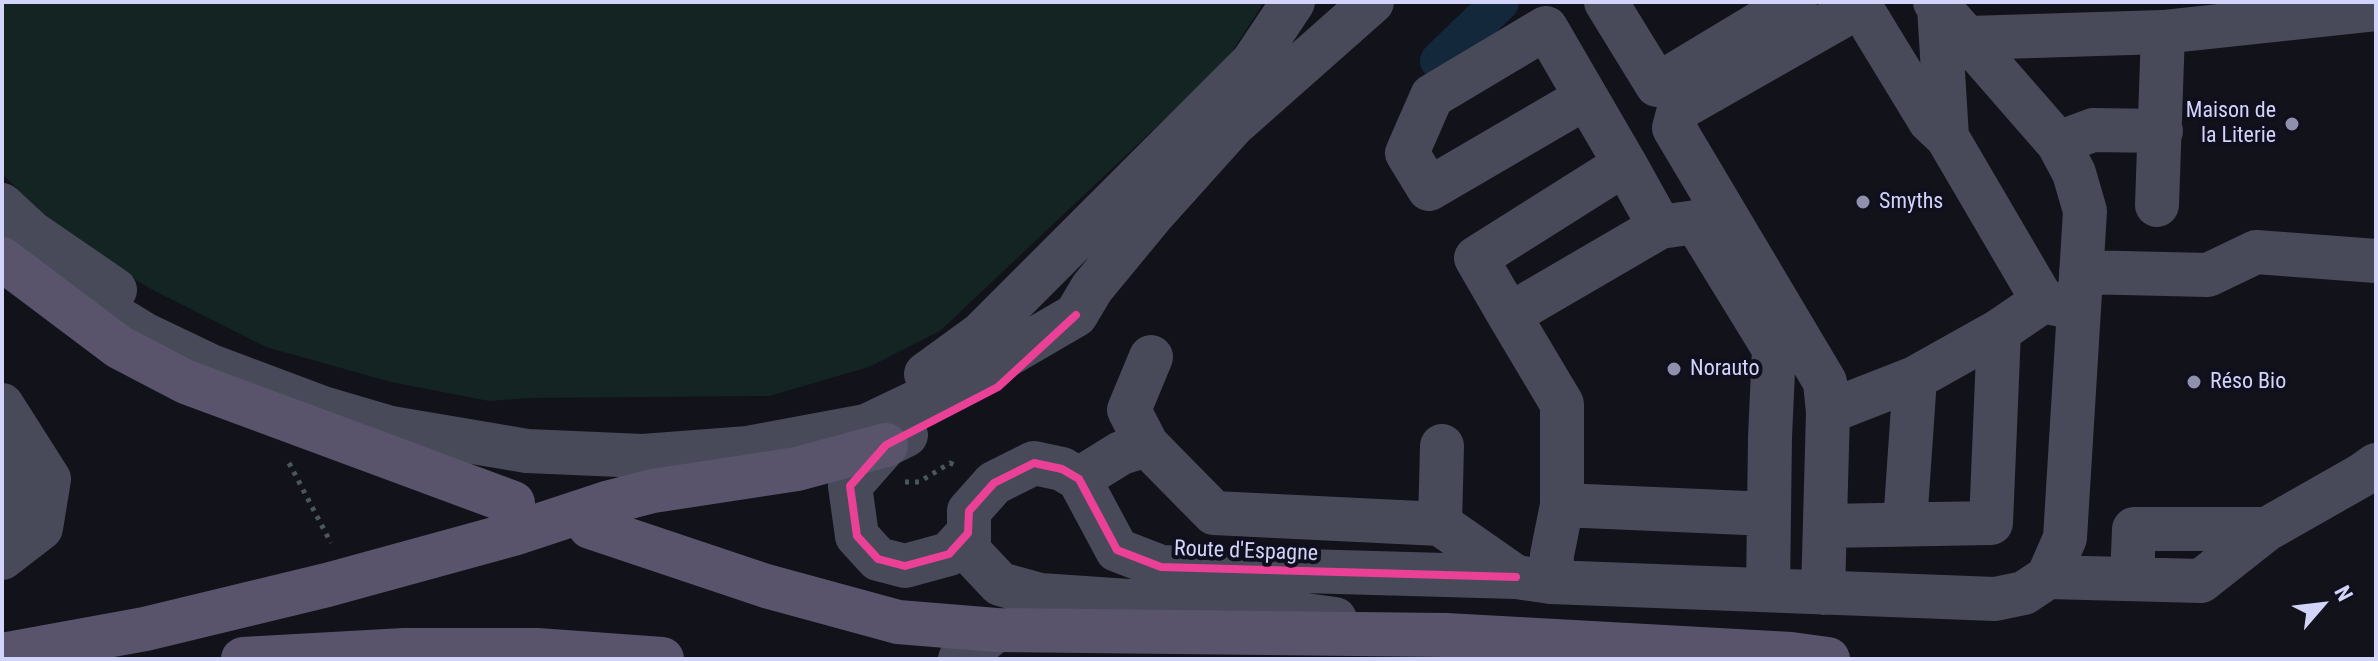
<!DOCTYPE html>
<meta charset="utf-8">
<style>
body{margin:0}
#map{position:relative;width:2378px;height:661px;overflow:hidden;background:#12121a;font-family:"Roboto Condensed",sans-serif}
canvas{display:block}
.frame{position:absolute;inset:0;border:4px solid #d2d4f9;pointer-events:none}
.north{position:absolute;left:2282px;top:565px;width:80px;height:80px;-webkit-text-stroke:6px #0f0f1e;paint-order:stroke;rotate:62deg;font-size:22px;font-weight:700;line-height:32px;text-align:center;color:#d2d4f9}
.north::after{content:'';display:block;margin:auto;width:28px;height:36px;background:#d2d4f9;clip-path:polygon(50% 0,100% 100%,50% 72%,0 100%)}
</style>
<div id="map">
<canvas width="2378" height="661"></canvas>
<div class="frame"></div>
<div class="north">N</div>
</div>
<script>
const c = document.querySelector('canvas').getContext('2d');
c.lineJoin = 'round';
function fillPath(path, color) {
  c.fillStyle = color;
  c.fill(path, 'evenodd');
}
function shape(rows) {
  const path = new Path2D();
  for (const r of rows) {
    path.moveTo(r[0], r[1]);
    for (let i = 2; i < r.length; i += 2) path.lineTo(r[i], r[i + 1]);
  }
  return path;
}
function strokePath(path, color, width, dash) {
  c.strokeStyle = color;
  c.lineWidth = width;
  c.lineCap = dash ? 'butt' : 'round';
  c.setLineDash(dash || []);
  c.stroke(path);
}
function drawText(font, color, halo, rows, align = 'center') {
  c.font = font + ' "Roboto Condensed",sans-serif';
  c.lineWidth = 8;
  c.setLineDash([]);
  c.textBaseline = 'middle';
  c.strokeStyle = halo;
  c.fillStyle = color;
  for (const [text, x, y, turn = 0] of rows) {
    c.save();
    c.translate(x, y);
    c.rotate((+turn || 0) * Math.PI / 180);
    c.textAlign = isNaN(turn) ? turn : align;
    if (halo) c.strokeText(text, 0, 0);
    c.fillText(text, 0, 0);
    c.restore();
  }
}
const green = shape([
 [2,2,1264,2,1226,61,940,331,869,367,769,396,528,398,489,401,391,382,266,347,151,289,74,244,2,174]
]);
const canal = shape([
 [1439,61,1500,2]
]);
const path = shape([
 [289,463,331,543],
 [905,482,919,482,950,463,957,466]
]);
const minor = shape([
 [1606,2,1657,85,1795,2],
 [1939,7,1947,137,2043,301],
 [1969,38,2163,32,2376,9],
 [1585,98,1429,189,1407,153,1432,96,1546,28,1625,164],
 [2058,143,2093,130,2161,131],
 [2,205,32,233,115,290],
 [2157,205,2163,32],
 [1660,227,1696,222,1774,349,1770,437,1768,590],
 [2081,272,2208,275,2256,252,2376,261],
 [67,287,144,334,211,366,323,408,391,428,527,451,643,456,748,448,866,426,973,375,1076,315,1092,288,1153,214,1233,125,1372,2],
 [1509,315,1660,227,1625,164,1476,258,1509,315,1562,404,1562,505,1552,555,1551,582],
 [926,374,981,334,1253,62,1293,2],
 [2,405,49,479,41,528,2,558],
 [1828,412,1825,382,1674,128,1679,109,1860,6,1930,121,1947,137],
 [906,435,886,445,850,486,857,536,878,559,905,566,949,554,968,533],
 [1147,445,1129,410,1151,357],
 [2,467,14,493,15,518,2,528],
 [1079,479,1121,453,1147,445,1214,513,1440,524,1516,577],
 [1562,505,1769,514],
 [1440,524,1442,446],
 [1905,524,1915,378],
 [1825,526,1991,523,1999,331],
 [2048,577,2201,581,2267,529,2362,475,2376,465],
 [2132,579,2134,529,2267,529],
 [1823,593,1828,412,1915,378,1999,331,2043,301,2079,309],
 [1335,619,1276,611,1040,595,1000,584,969,551,969,511,994,483,1034,463,1062,469,1079,479,1117,550,1161,567,1516,577,1551,582,1995,599,2024,593,2048,577,2065,538,2085,211,2074,173,2058,143,1935,2],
 [960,659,996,630]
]);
const major = shape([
 [2,259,119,347,186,382,513,503],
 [590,527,766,586,898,622,996,630,1446,635,1791,654,1828,659],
 [2,655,145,629,327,585,513,534,610,502,653,491,797,469,886,445],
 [243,659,404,650,537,650,662,659]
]);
const cycleway = shape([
 [1076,315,998,387,886,445,850,486,857,536,878,559,905,566,949,554,968,533,969,511,994,483,1034,463,1062,469,1079,479,1117,550,1161,567,1516,577]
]);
const markers = [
 [2292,124,8,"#8f90ab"],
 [1863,202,8,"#8f90ab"],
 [1674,369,8,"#8f90ab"],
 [2194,382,8,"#8f90ab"]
];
const poiNames = [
 ["Maison de",2276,111,"right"],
 ["la Literie",2276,136,"right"],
 ["Smyths",1879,202],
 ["Norauto",1690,369],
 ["Réso Bio",2210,382]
];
const streetNames = [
 ["Route d'Espagne",1246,552,2]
];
fillPath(green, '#132422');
strokePath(canal, '#13293b', 38);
strokePath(path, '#4a585e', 5, [4, 6]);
strokePath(minor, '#484a5a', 44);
strokePath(major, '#59546c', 44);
strokePath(cycleway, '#ea4096', 8);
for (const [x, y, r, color] of markers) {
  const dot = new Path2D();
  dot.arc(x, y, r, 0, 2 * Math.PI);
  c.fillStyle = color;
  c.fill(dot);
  strokePath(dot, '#0f0f1e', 3);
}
drawText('22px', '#d2d4f9', '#0f0f1e', poiNames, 'left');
drawText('22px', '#d2d4f9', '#0f0f1e', streetNames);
</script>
